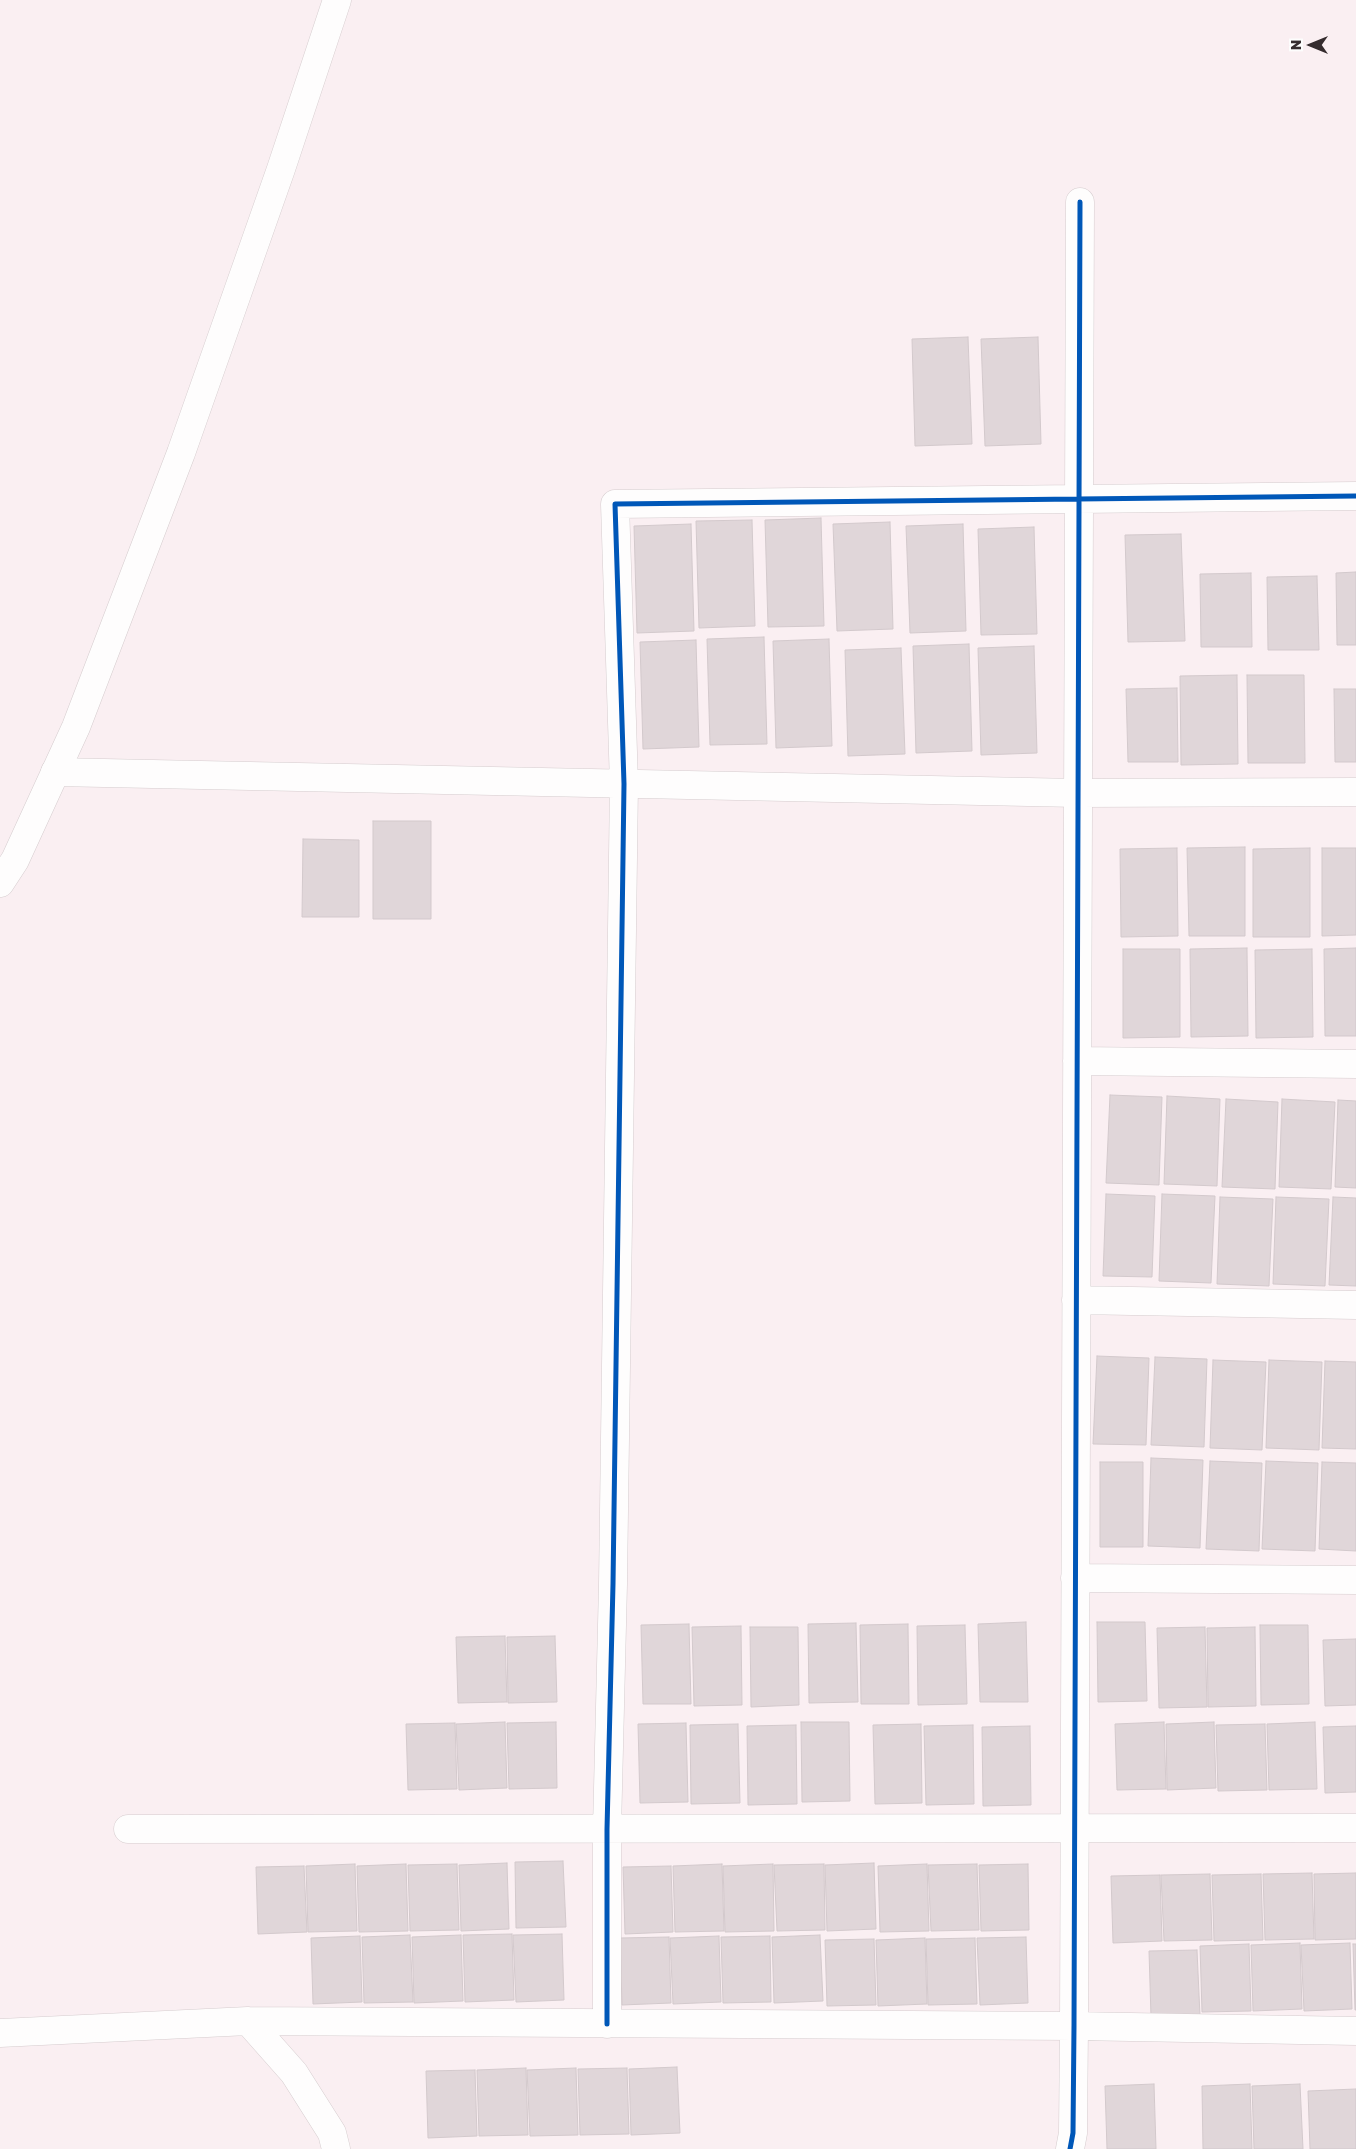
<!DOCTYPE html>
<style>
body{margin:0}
#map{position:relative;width:1356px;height:2149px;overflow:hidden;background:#faeff2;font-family:"Golos Text",sans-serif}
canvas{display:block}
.north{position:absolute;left:1286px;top:20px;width:50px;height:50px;-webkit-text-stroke:4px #fdfdfd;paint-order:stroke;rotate:270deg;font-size:14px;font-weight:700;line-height:20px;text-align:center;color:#352c2e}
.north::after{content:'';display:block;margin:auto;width:18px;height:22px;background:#352c2e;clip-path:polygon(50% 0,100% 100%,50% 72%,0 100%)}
</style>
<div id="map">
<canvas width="1356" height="2149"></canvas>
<div class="north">N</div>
</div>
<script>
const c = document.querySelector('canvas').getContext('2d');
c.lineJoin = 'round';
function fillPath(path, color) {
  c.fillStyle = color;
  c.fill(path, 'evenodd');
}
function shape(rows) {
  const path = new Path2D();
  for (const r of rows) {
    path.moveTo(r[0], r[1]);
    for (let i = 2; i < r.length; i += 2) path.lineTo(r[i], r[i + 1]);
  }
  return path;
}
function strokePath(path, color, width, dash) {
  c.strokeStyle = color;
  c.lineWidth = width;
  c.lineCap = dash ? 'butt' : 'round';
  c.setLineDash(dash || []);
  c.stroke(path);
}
const building = shape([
 [968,337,972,444,915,446,912,339,968,337],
 [1038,337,1041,444,985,446,981,339,1038,337],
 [821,518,824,626,768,627,765,520,821,518],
 [752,520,755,626,699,628,696,521,752,520],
 [890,522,893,629,837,631,833,524,890,522],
 [691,524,694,631,637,633,634,526,691,524],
 [963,524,966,631,910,633,906,526,963,524],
 [1034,527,1037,634,981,635,978,529,1034,527],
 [1181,534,1185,641,1128,642,1125,535,1181,534],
 [1356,572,1356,645,1337,645,1336,573,1356,572],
 [1251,573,1252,647,1201,647,1200,574,1251,573],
 [1317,576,1319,650,1268,650,1267,577,1317,576],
 [764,637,767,744,710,745,707,639,764,637],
 [829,639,832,746,776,748,773,641,829,639],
 [696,640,699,747,643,749,640,642,696,640],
 [969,644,972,751,916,753,913,646,969,644],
 [1034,646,1037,753,981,755,978,648,1034,646],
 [901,648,905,754,848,756,845,650,901,648],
 [1237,675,1238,764,1181,765,1180,676,1237,675],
 [1247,675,1304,675,1305,763,1248,763,1247,675],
 [1177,688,1178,762,1128,762,1126,689,1177,688],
 [1334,689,1356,689,1356,762,1335,762,1334,689],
 [373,821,431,821,431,919,373,919,373,821],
 [303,839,359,840,359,917,302,917,303,839],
 [1245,847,1245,936,1189,936,1187,848,1245,847],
 [1177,848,1178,936,1121,937,1120,849,1177,848],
 [1310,848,1310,937,1253,937,1253,849,1310,848],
 [1322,848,1356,848,1356,935,1322,936,1322,848],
 [1247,948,1248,1036,1191,1037,1190,949,1247,948],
 [1356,948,1356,1036,1325,1036,1324,949,1356,948],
 [1123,949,1180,949,1180,1037,1123,1038,1123,949],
 [1312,949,1313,1037,1256,1038,1255,950,1312,949],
 [1110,1095,1162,1097,1159,1185,1106,1183,1110,1095],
 [1167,1096,1220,1099,1217,1186,1164,1184,1167,1096],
 [1226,1099,1278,1102,1275,1189,1222,1187,1226,1099],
 [1282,1099,1335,1102,1331,1189,1279,1187,1282,1099],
 [1338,1100,1356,1101,1356,1188,1335,1187,1338,1100],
 [1106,1194,1155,1196,1152,1277,1103,1276,1106,1194],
 [1162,1194,1215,1196,1211,1283,1159,1281,1162,1194],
 [1220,1197,1273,1199,1269,1286,1217,1284,1220,1197],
 [1276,1197,1329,1199,1325,1286,1273,1284,1276,1197],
 [1333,1197,1356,1198,1356,1286,1329,1285,1333,1197],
 [1097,1356,1149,1358,1146,1445,1093,1444,1097,1356],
 [1155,1357,1207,1359,1204,1447,1151,1445,1155,1357],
 [1213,1360,1266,1362,1262,1450,1210,1448,1213,1360],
 [1269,1360,1322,1362,1319,1450,1266,1448,1269,1360],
 [1325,1361,1356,1362,1356,1449,1322,1448,1325,1361],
 [1151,1458,1203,1460,1200,1548,1148,1546,1151,1458],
 [1210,1461,1262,1463,1259,1551,1206,1549,1210,1461],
 [1266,1461,1318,1463,1315,1551,1262,1549,1266,1461],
 [1100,1462,1143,1462,1143,1547,1100,1547,1100,1462],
 [1322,1462,1356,1463,1356,1551,1319,1549,1322,1462],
 [1026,1622,1028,1702,980,1702,978,1624,1026,1622],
 [1097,1622,1145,1622,1147,1701,1098,1702,1097,1622],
 [856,1623,858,1702,809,1703,808,1624,856,1623],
 [689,1624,691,1704,643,1704,641,1625,689,1624],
 [908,1624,909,1704,861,1704,860,1625,908,1624],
 [965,1625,967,1704,918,1705,917,1626,965,1625],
 [1260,1625,1308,1625,1309,1704,1261,1705,1260,1625],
 [741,1626,742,1705,694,1706,692,1627,741,1626],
 [750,1627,798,1627,799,1705,751,1707,750,1627],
 [1205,1627,1207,1707,1159,1708,1157,1628,1205,1627],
 [1255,1627,1256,1706,1208,1707,1207,1628,1255,1627],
 [505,1636,507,1702,458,1703,456,1637,505,1636],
 [555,1636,557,1702,508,1703,507,1637,555,1636],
 [1356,1639,1356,1705,1325,1706,1323,1640,1356,1639],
 [505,1722,507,1788,459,1790,456,1724,505,1722],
 [556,1722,557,1788,509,1789,507,1723,556,1722],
 [801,1722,849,1722,850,1801,802,1802,801,1722],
 [1164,1722,1166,1789,1117,1790,1115,1724,1164,1722],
 [1214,1722,1216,1788,1167,1790,1166,1724,1214,1722],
 [1315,1722,1317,1789,1269,1790,1267,1724,1315,1722],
 [455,1723,457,1789,408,1790,406,1724,455,1723],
 [686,1723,688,1802,640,1803,638,1724,686,1723],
 [738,1724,740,1803,691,1804,690,1725,738,1724],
 [921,1724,922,1803,875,1804,873,1725,921,1724],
 [1265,1724,1267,1790,1218,1791,1216,1725,1265,1724],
 [796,1725,797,1804,748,1805,747,1726,796,1725],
 [973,1725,974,1804,926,1805,924,1726,973,1725],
 [1030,1726,1031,1805,983,1806,982,1727,1030,1726],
 [1356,1726,1356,1792,1325,1793,1323,1727,1356,1726],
 [563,1861,566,1927,516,1928,515,1862,563,1861],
 [507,1863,509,1929,461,1931,459,1865,507,1863],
 [874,1863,876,1929,827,1931,825,1865,874,1863],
 [355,1864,357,1931,308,1932,306,1866,355,1864],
 [406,1864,408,1931,359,1932,357,1866,406,1864],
 [457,1864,459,1930,410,1931,408,1865,457,1864],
 [722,1864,724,1931,675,1932,673,1866,722,1864],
 [773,1864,774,1931,725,1932,723,1866,773,1864],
 [824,1864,825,1930,777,1931,774,1865,824,1864],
 [927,1864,929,1931,880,1932,878,1866,927,1864],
 [977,1864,979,1930,931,1931,928,1865,977,1864],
 [1028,1864,1029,1930,981,1931,979,1865,1028,1864],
 [304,1866,307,1932,258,1934,256,1867,304,1866],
 [671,1866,673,1932,625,1934,623,1867,671,1866],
 [1312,1873,1314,1939,1265,1940,1263,1874,1312,1873],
 [1356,1873,1356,1939,1315,1940,1314,1874,1356,1873],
 [1210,1874,1212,1940,1164,1941,1161,1875,1210,1874],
 [1261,1874,1263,1940,1214,1941,1212,1875,1261,1874],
 [1160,1875,1162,1941,1113,1943,1111,1876,1160,1875],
 [512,1934,514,2000,465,2002,463,1935,512,1934],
 [562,1934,564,2000,516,2002,513,1935,562,1934],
 [410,1935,413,2002,364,2003,362,1937,410,1935],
 [461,1935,463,2001,414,2003,412,1937,461,1935],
 [820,1935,823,2001,774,2003,772,1937,820,1935],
 [360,1936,362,2002,313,2004,311,1938,360,1936],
 [719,1936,721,2002,673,2004,670,1938,719,1936],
 [770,1936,771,2002,723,2003,721,1937,770,1936],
 [669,1937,671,2003,622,2005,620,1938,669,1937],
 [1026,1937,1028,2003,980,2005,977,1938,1026,1937],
 [925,1938,927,2004,878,2006,876,1940,925,1938],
 [975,1938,977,2004,928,2005,926,1939,975,1938],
 [874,1939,876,2005,827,2006,825,1940,874,1939],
 [1300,1943,1302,2009,1253,2011,1251,1945,1300,1943],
 [1350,1943,1352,2009,1304,2011,1301,1945,1350,1943],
 [1249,1944,1251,2011,1202,2012,1200,1946,1249,1944],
 [1353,1944,1356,1944,1356,2010,1355,2010,1353,1944],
 [1197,1950,1200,2016,1151,2017,1149,1951,1197,1950],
 [677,2067,680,2133,631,2135,629,2069,677,2067],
 [526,2068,528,2135,479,2136,477,2070,526,2068],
 [576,2068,578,2135,530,2136,527,2070,576,2068],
 [627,2068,629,2134,580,2135,578,2069,627,2068],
 [475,2070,477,2136,428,2138,426,2071,475,2070],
 [1154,2084,1156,2149,1107,2149,1105,2086,1154,2084],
 [1250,2084,1252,2149,1203,2149,1202,2086,1250,2084],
 [1300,2084,1303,2149,1254,2149,1252,2086,1300,2084],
 [1356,2089,1356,2149,1310,2149,1308,2091,1356,2089]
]);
const street = shape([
 [55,772,1077,793,1356,792],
 [1077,1061,1356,1064],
 [1076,1300,1356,1305],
 [1075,1578,1356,1580],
 [128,1829,1356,1828],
 [248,2021,294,2073,332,2133,336,2149],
 [607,2024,607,1829,613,1584,624,784,615,504,1356,496],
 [0,2033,248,2021,1074,2026,1356,2031],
 [1070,2149,1073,2133,1074,2026,1080,202]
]);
const secondary = shape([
 [0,883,15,860,76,727,181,453,281,169,337,0]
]);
const cycleway = shape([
 [607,2024,607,1829,613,1584,624,784,615,504,1356,496],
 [1070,2149,1073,2133,1074,2026,1080,202]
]);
fillPath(building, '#e0d6d9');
strokePath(building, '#d3c9cc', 1);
strokePath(street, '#d5ccce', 29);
strokePath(secondary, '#d5ccce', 29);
strokePath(street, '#fefdfd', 28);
strokePath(secondary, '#fefdfd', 28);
strokePath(cycleway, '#0057b8', 5);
</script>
